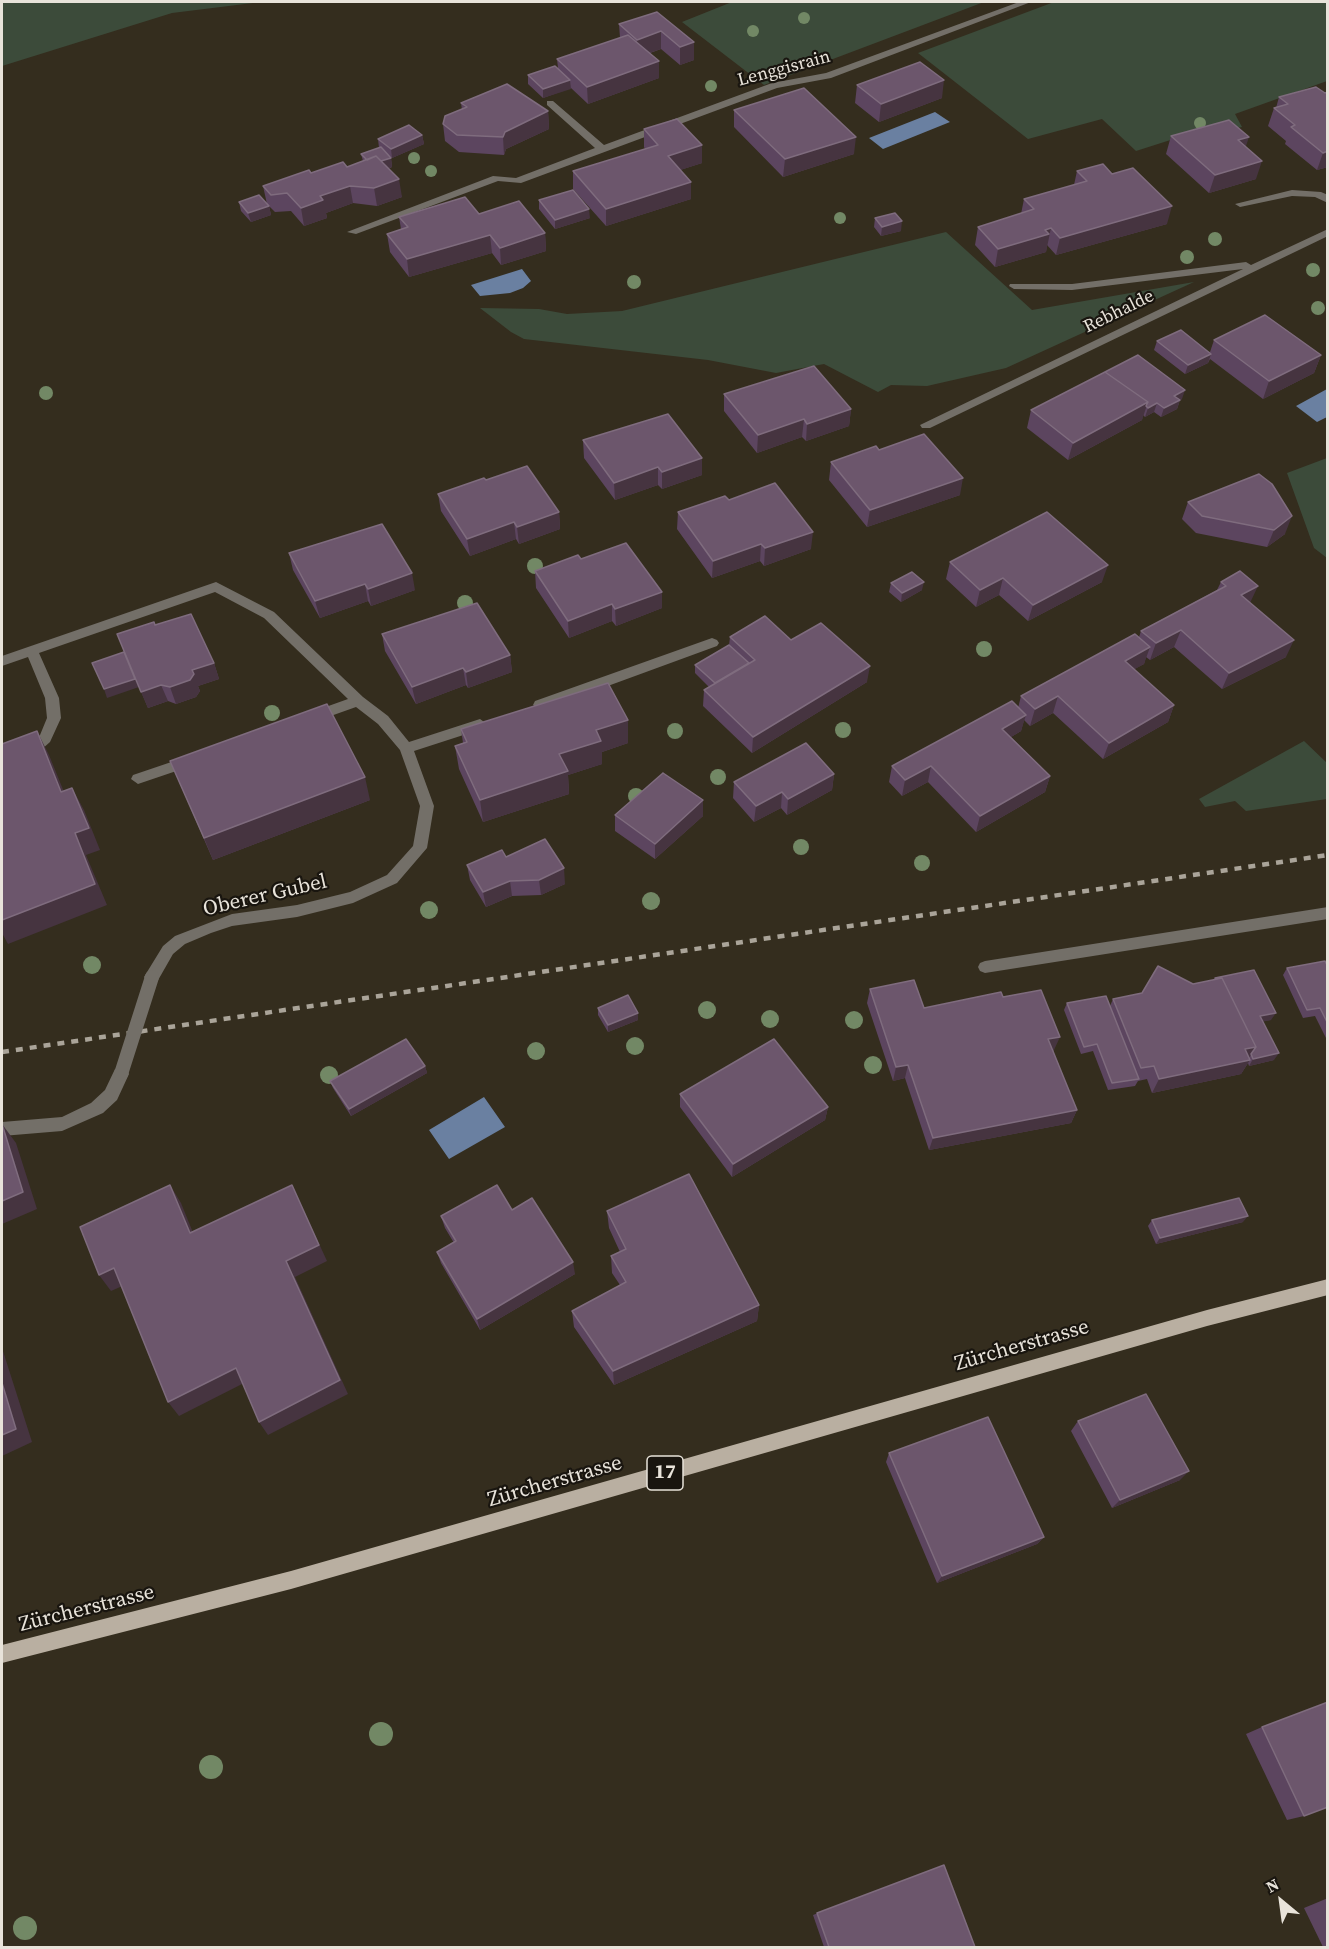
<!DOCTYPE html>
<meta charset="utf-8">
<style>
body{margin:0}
#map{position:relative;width:1329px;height:1949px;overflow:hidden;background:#342d1e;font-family:"Source Serif 4",serif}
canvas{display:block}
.frame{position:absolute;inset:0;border:3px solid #e8e3da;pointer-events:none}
.north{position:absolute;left:1251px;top:1871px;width:60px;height:60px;-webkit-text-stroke:4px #19150f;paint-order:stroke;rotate:331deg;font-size:16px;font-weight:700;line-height:24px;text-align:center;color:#e8e3da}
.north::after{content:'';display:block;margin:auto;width:21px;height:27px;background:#e8e3da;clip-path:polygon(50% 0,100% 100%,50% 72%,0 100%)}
</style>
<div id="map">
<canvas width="1329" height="1949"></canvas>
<div class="frame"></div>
<div class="north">N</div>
</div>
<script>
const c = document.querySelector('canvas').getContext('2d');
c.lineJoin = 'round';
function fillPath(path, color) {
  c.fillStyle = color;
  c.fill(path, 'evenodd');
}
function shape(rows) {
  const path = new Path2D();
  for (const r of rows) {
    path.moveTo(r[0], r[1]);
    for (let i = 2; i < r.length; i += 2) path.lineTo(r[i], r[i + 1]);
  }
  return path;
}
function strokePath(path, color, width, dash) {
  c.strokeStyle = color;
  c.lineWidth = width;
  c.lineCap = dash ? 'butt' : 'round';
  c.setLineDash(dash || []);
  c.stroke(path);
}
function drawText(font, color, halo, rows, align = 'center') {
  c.font = font + ' "Source Serif 4",serif';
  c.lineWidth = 4.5;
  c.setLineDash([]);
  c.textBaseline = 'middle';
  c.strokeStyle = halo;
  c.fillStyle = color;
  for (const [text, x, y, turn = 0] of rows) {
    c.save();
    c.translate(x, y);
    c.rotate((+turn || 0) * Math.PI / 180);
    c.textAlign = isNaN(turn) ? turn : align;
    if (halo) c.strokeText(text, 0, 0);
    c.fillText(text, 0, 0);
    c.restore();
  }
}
const green = shape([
 [2,2,261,2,172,13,2,66],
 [732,2,984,2,764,85,682,22],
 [1054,2,1327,2,1327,81,1235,114,1242,127,1194,138,1186,135,1136,151,1102,119,1028,139,918,53],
 [946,232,1032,310,1194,282,1006,368,927,386,891,385,878,392,824,364,776,373,708,360,524,339,511,332,480,308,539,309,567,314,622,311],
 [1327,458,1328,458,1327,558,1314,548,1287,473],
 [1304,741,1327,763,1327,799,1246,811,1235,801,1205,807,1199,799]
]);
const water = shape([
 [935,112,950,122,883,149,869,138],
 [522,269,531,281,523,288,510,293,480,296,471,285],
 [1327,389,1327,417,1317,422,1296,406],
 [484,1097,505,1127,449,1159,429,1130]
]);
const minor = shape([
 [1019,2,1031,2,831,78,777,88,521,183,498,181,356,234,347,232,493,176,516,178,595,148,547,105,547,101,553,101,604,145,772,83,826,73,1019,2],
 [1292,190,1321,192,1328,195,1328,203,1315,197,1292,196,1240,207,1235,204,1292,190],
 [1328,229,1328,236,930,428,922,428,920,425,1243,269,1072,290,1014,289,1009,286,1010,284,1072,284,1246,262,1251,265,1328,229],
 [216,582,274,612,363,697,388,716,409,742,480,719,487,724,485,728,414,751,434,806,427,848,397,883,353,903,297,917,232,926,211,933,185,944,173,954,157,982,152,983,147,982,144,977,163,946,175,936,232,914,297,905,350,892,387,875,413,846,420,806,400,750,378,724,356,707,311,723,306,722,304,718,306,714,348,699,264,618,215,592,39,653,59,698,61,718,50,742,32,758,2,768,2,758,22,750,40,735,47,718,45,698,28,657,2,666,2,656,216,582],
 [712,638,717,640,719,643,717,646,545,709,540,710,533,705,535,701,712,638],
 [192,755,197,756,199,760,197,764,138,784,131,779,133,775,192,755],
 [1328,907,1328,919,985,973,980,971,978,967,980,963,985,961,1328,907],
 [121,1067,127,1069,129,1074,117,1100,103,1113,62,1131,2,1136,2,1122,62,1117,91,1103,105,1090,115,1069,121,1067]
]);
const major = shape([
 [1328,1279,1328,1295,1207,1326,291,1589,2,1663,2,1645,291,1571,1207,1310,1328,1279]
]);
const rail = shape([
 [2,1052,1328,855]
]);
const minorBridge = shape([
 [121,1074,152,977]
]);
const trees = [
 [804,18,6],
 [753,31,6],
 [711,86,6],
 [1200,123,6],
 [414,158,6],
 [431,171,6],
 [840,218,6],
 [1215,239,7],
 [1187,257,7],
 [1313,270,7],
 [634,282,7],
 [1318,308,7],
 [46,393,7],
 [535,566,8],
 [465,603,8],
 [984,649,8],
 [272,713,8],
 [843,730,8],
 [675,731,8],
 [718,777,8],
 [636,796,8],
 [801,847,8],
 [922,863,8],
 [651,901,9],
 [429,910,9],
 [92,965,9],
 [707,1010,9],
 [770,1019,9],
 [854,1020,9],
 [635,1046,9],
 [536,1051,9],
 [873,1065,9],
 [329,1075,9],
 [381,1734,12],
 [211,1767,12],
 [25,1928,12]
];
const wall = shape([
 [657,12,694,60,680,65,661,49,650,53,659,78,588,104,571,88,543,98,528,84,528,75,558,68,557,59,620,38,619,24],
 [857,85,942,98,879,122,855,103],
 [1328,92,1328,167,1317,170,1285,144,1286,141,1268,126,1274,108,1276,108,1279,97],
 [461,103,548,111,549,129,506,149,504,155,459,152,445,141,443,124,462,110],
 [734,110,854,154,783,177,734,127],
 [644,129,702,163,680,170,691,182,691,199,606,226,573,189,573,171,645,149,644,147],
 [422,135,424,144,392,158,387,154,391,158,392,167,388,169,402,197,377,206,353,203,326,213,327,218,304,226,291,211,275,212,269,206,271,215,251,222,241,211,239,202,267,204,263,186,311,173,347,167,363,161,361,154,379,148,378,139],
 [1171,136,1246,147,1256,179,1209,193,1166,154],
 [1077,171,1167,224,1056,255,1047,245,1046,252,995,267,975,245,978,227,1021,214,1024,199,1074,185],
 [539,200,590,218,555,229,539,209],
 [479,214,545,233,546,251,501,265,492,253,409,277,390,252,387,234,401,229,399,217],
 [875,218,901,231,881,236,874,227],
 [1214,340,1321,355,1314,373,1263,399,1210,359,1208,363,1185,374,1154,350,1157,341,1210,352],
 [724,394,851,409,849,426,806,441,802,437,757,453,724,411],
 [1182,399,1180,400,1177,409,1161,417,1154,412,1145,417,1143,415,1142,420,1068,460,1027,428,1031,410],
 [583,440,702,458,702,475,662,489,658,485,615,500,584,458],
 [879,450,960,495,867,527,829,480,831,462],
 [486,480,559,512,560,529,519,544,516,539,470,556,441,511,438,494],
 [729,500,811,549,764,566,760,561,712,578,677,529,678,512],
 [1188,502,1285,534,1267,547,1196,533,1182,519],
 [289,553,415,590,371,606,368,601,320,618,293,570],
 [581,559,662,608,616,626,612,621,569,638,536,588,535,571],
 [950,562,1102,582,1028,621,999,595,976,607,946,579],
 [1221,582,1250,603,1286,657,1222,689,1174,647,1150,660,1146,657,1144,664,1134,669,1174,705,1168,722,1103,759,1053,713,1030,726,1024,720,1021,731,1011,737,1050,776,1045,792,976,832,928,782,902,796,889,782,892,766,1018,708,1021,696,1139,637,1141,631,1217,590],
 [891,583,922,590,901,602,889,592],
 [155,625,214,663,219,679,198,686,200,691,196,697,176,704,168,701,148,708,117,634],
 [382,634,510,655,512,672,468,688,466,685,416,704,385,651],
 [730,637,791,640,867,682,752,753,703,706,704,690,709,687,695,673,695,665,729,645],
 [461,729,628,743,602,752,602,764,568,775,569,794,483,822,459,769,455,746,463,743],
 [170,761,370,800,213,860],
 [834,774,832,790,787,815,781,808,754,822,733,798,734,782],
 [703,800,703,816,655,859,615,831,615,815],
 [506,857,565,884,541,895,512,896,486,907,470,880,467,865],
 [1328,967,1328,1042,1315,1016,1303,1018,1283,975,1287,968],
 [1215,978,1271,1020,1263,1021,1274,1060,1249,1066,1248,1063,1241,1074,1152,1093,1147,1079,1138,1081,1135,1086,1108,1090,1093,1051,1081,1054,1064,1010,1067,1003,1110,1006,1113,999,1214,980],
 [870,989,924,1008,1003,997,1054,1050,1053,1051,1077,1110,1071,1123,929,1150,905,1078,893,1081,867,1003],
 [598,1008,638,1013,638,1020,608,1032,598,1015],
 [425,1066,427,1073,351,1116,333,1088,330,1081],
 [680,1094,828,1107,825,1120,732,1177,680,1107],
 [512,1210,575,1274,480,1330,441,1263,437,1252,454,1243,445,1228,441,1216],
 [607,1211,759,1305,757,1321,614,1385,574,1327,572,1311,620,1285,612,1273,611,1256,620,1252,609,1228],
 [1152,1220,1243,1222,1156,1244,1148,1226],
 [1078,1421,1180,1480,1112,1508,1071,1431],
 [889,1453,1044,1537,1037,1544,937,1583,886,1462],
 [1262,1727,1304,1816,1287,1820,1246,1734],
 [944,1865,975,1947,824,1947,813,1915],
 [1328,1898,1328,1947,1323,1947,1304,1908]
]);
const shadedWall = shape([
 [661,31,661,49,637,57,637,40],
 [694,42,694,60,680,65,680,47],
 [659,61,659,78,588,104,587,87],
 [570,80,571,89,543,98,543,89],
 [944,80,942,98,879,122,881,104],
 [548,111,549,129,506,149,504,155,503,137,505,132],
 [422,135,424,144,392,158,391,149],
 [856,137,854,154,783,177,785,159],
 [1249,137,1243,155,1238,140],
 [702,145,702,163,668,174,668,156],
 [1328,151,1328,167,1317,170,1323,153],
 [391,158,392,167,373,174,371,165],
 [1262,161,1256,179,1209,193,1215,175],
 [399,179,402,197,377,206,374,188],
 [691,182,691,199,606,226,606,209],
 [350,186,353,203,326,213,327,218,304,226,301,208,320,196],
 [269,206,271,215,251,222,248,213],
 [1172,206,1167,224,1056,255,1060,238],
 [589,209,590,218,555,229,555,220],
 [902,221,901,231,881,236,882,227],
 [1051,228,1046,252,995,267,998,249],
 [545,233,546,251,501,265,500,248],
 [490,235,492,253,409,277,407,259],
 [1211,354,1208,363,1185,374,1188,365],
 [1321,355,1314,373,1263,399,1269,381],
 [1185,390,1182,399,1180,400,1177,409,1161,417,1164,408,1174,396],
 [1148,402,1142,420,1068,460,1073,443],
 [1157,403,1154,412,1145,417,1148,408],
 [851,409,849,426,806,441,807,424],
 [804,419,802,437,757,453,758,435],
 [702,458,702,475,662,489,662,472],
 [658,467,658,485,615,500,614,483],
 [963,478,960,495,867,527,870,510],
 [559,512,560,529,519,544,517,527],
 [1292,516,1285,534,1267,547,1274,530],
 [514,522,516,539,470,556,467,539],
 [813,532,811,549,764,566,765,548],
 [761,544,760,561,712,578,713,561],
 [1108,565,1102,582,1028,621,1033,605],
 [412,573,415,590,371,606,368,589],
 [1003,578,999,595,976,607,980,590],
 [924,582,922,590,901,602,902,593],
 [365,584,368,601,320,618,315,601],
 [1258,586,1250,603,1241,595],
 [662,592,662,608,616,626,615,609],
 [612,604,612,621,569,638,568,621],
 [1181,630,1174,647,1150,660,1156,643],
 [1294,640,1286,657,1222,689,1229,673],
 [1150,647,1144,664,1119,678,1125,661],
 [510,655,512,672,468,688,466,672],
 [214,663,219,679,198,686,200,691,196,697,176,704,170,687,192,670],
 [870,666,867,682,752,753,753,737],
 [463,668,466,685,416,704,412,687],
 [135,679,139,687,107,698,104,689],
 [161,685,168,701,148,708,141,692],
 [1058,696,1053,713,1030,726,1035,709],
 [1174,705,1168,722,1103,759,1109,743],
 [1026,715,1021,731,998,745,1002,729],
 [628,720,628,743,602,752,602,764,568,775,569,794,483,822,480,800,559,754,596,730],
 [37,731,49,755,73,814,61,792],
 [931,766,928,782,902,796,905,780],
 [834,774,832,790,787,815,788,799],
 [1050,776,1045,792,976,832,980,816],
 [365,777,370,800,213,860,204,838],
 [72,788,84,810,100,850,86,855,107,905,8,944,2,933,2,920,75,833],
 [782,792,781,808,754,822,756,806],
 [703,800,703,816,655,859,655,844],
 [564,868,565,884,541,895,539,880],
 [510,881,512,896,486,907,483,892],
 [638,1013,638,1020,608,1032,608,1025],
 [1276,1013,1271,1020,1256,1023,1260,1016],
 [1060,1037,1054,1050,1043,1053,1048,1039],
 [1256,1047,1247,1061,1250,1060,1241,1074,1152,1093,1159,1079,1245,1049],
 [1279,1053,1274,1060,1249,1066,1253,1059],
 [908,1065,905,1078,893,1081,896,1067],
 [425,1066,427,1073,351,1116,349,1109],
 [828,1107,825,1120,732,1177,733,1164],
 [1077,1110,1071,1123,929,1150,933,1138],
 [2,1124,16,1143,37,1209,2,1224],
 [170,1185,181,1203,200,1250,190,1233],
 [292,1185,327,1261,295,1277,348,1394,268,1435,259,1422,286,1261],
 [1248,1216,1243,1222,1156,1244,1160,1238],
 [573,1262,575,1274,480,1330,477,1319],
 [114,1268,127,1284,111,1291,99,1275],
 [759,1305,757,1321,614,1385,613,1371],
 [2,1348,32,1442,2,1456],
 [236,1368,246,1382,179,1416,168,1402],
 [1189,1471,1180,1480,1112,1508,1120,1500],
 [1044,1537,1037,1544,937,1583,942,1576]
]);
const building = shape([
 [657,12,694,42,680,47,661,31,637,40,619,24,657,12],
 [628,35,659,61,587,87,557,59,628,35],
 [920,62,944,80,881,104,857,85,920,62],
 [555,66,570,80,543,89,528,75,555,66],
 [507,84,548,111,505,132,503,137,457,135,443,124,445,116,467,107,461,103,507,84],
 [1316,87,1325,93,1328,92,1328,151,1323,153,1291,127,1295,125,1274,108,1288,104,1279,97,1316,87],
 [804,88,856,137,785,159,734,110,804,88],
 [677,119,702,145,668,156,691,182,606,209,573,171,658,145,644,129,677,119],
 [1229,120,1249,137,1238,140,1262,161,1215,175,1171,136,1229,120],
 [409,125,422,135,391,149,378,139,409,125],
 [381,147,391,158,381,161,376,156,367,160,361,154,381,147],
 [376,156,399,179,374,188,350,186,320,196,323,200,301,208,287,193,271,195,263,186,309,170,311,173,343,162,347,167,376,156],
 [1103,164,1112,174,1133,168,1172,206,1060,238,1051,228,1045,230,1049,234,998,249,978,227,1034,209,1024,199,1087,181,1077,171,1103,164],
 [573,190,589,209,555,220,539,200,573,190],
 [259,195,269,206,248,213,239,202,259,195],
 [465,197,479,214,519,201,545,233,500,248,490,235,407,259,387,234,408,227,399,217,465,197],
 [895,213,902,221,882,227,875,218,895,213],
 [1265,315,1321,355,1269,381,1214,340,1265,315],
 [1181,330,1211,354,1188,365,1157,341,1181,330],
 [1138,355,1185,390,1174,396,1180,400,1164,408,1157,403,1148,408,1146,406,1148,402,1105,372,1103,373,1138,355],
 [814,366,851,409,807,424,804,419,758,435,724,394,814,366],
 [1105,372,1148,402,1073,443,1031,410,1105,372],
 [668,414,702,458,662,472,658,467,614,483,583,440,668,414],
 [924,434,963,478,870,510,831,462,876,446,879,450,924,434],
 [527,466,559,512,517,527,514,522,467,539,438,494,484,478,486,480,527,466],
 [1259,474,1272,484,1292,516,1274,530,1202,516,1188,502,1259,474],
 [775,483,813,532,765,548,761,544,713,561,678,512,725,496,729,500,775,483],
 [1047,512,1108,565,1033,605,1003,578,980,590,950,562,1047,512],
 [382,524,412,573,368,589,365,584,315,601,289,553,382,524],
 [626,543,662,592,615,609,612,604,568,621,535,571,578,555,581,559,626,543],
 [1240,571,1258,586,1241,595,1294,640,1229,673,1181,630,1156,643,1141,631,1226,586,1221,582,1240,571],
 [912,572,924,582,902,593,891,583,912,572],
 [477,603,510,655,466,672,463,668,412,687,382,634,477,603],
 [191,614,214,663,192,670,194,674,190,680,170,687,161,685,141,692,117,634,154,622,155,625,191,614],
 [765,616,791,640,821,623,870,666,753,737,704,690,755,660,730,637,765,616],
 [1135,634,1150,647,1125,661,1174,705,1109,743,1058,696,1035,709,1021,696,1135,634],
 [729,645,749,663,715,683,695,665,729,645],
 [124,652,135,679,104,689,92,663,124,652],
 [608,683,628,720,596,730,601,741,559,754,568,771,480,800,455,746,467,742,461,729,608,683],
 [1012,701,1026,715,1002,729,1050,776,980,816,931,766,905,780,892,766,1012,701],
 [327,704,365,777,204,838,170,761,327,704],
 [37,731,61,792,72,788,89,828,75,833,95,884,2,920,2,744,37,731],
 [806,743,834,774,788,799,782,792,756,806,734,782,806,743],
 [663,773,703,800,655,844,615,815,663,773],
 [545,839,564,868,539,880,510,881,483,892,467,865,502,850,506,857,545,839],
 [1325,961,1328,967,1328,1024,1320,1008,1307,1010,1287,968,1325,961],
 [1158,966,1193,984,1222,978,1256,1047,1245,1049,1250,1060,1159,1079,1154,1066,1141,1068,1113,999,1142,993,1158,966],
 [1254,970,1276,1013,1260,1016,1279,1053,1253,1059,1251,1054,1256,1047,1222,978,1216,979,1215,978,1254,970],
 [914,980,924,1008,1001,992,1003,997,1041,990,1060,1037,1048,1039,1077,1110,933,1138,908,1065,896,1067,870,989,914,980],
 [628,995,638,1013,608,1025,598,1008,628,995],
 [1106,996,1139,1079,1112,1083,1097,1044,1084,1047,1067,1003,1106,996],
 [406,1039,425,1066,349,1109,330,1081,406,1039],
 [774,1039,828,1107,733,1164,680,1094,774,1039],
 [2,1124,23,1192,2,1201,2,1124],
 [689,1174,759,1305,613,1371,572,1311,626,1282,611,1256,626,1249,607,1211,689,1174],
 [170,1185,190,1233,292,1185,319,1245,286,1261,340,1380,259,1422,236,1368,168,1402,114,1268,99,1275,80,1227,170,1185],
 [497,1185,512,1210,532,1198,573,1262,477,1319,437,1252,456,1241,441,1216,497,1185],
 [1239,1198,1248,1216,1160,1238,1152,1220,1239,1198],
 [2,1383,16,1429,2,1435,2,1383],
 [1146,1394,1189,1471,1120,1500,1078,1421,1146,1394],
 [988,1417,1044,1537,942,1576,889,1453,988,1417],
 [1328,1702,1328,1807,1304,1816,1262,1727,1328,1702],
 [944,1865,975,1947,829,1947,817,1913,944,1865]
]);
const farStreetnames = [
 ["Lenggisrain",784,69,-15],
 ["Rebhalde",1119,312,-26]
];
const shields = [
 [665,1473,36]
];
const shieldNames = [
 ["17",665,1473]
];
const streetNames = [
 ["Oberer Gubel",265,896,-13],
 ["Zürcherstrasse",1022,1346,-16],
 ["Zürcherstrasse",555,1482,-16],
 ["Zürcherstrasse",87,1609,-14]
];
fillPath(green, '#3c4b3a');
fillPath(water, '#6a80a1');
fillPath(minor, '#736f68');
fillPath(major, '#b9afa1');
strokePath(rail, '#aaa499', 4.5, [7, 7]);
strokePath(minorBridge, '#736f68', 14);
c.fillStyle = '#728865';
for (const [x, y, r] of trees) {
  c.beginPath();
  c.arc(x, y, r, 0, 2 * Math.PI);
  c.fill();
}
fillPath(wall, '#5c455f');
fillPath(shadedWall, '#463440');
fillPath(building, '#6c566c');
strokePath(building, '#7f6c7e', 1.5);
drawText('18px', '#e8e3da', '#19150f', farStreetnames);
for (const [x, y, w] of shields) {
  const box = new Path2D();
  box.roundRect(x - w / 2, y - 17, w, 34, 4.5);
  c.fillStyle = '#19150f';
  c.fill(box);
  strokePath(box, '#e8e3da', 1.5);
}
drawText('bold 20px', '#e8e3da', null, shieldNames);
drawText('21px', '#e8e3da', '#19150f', streetNames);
</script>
